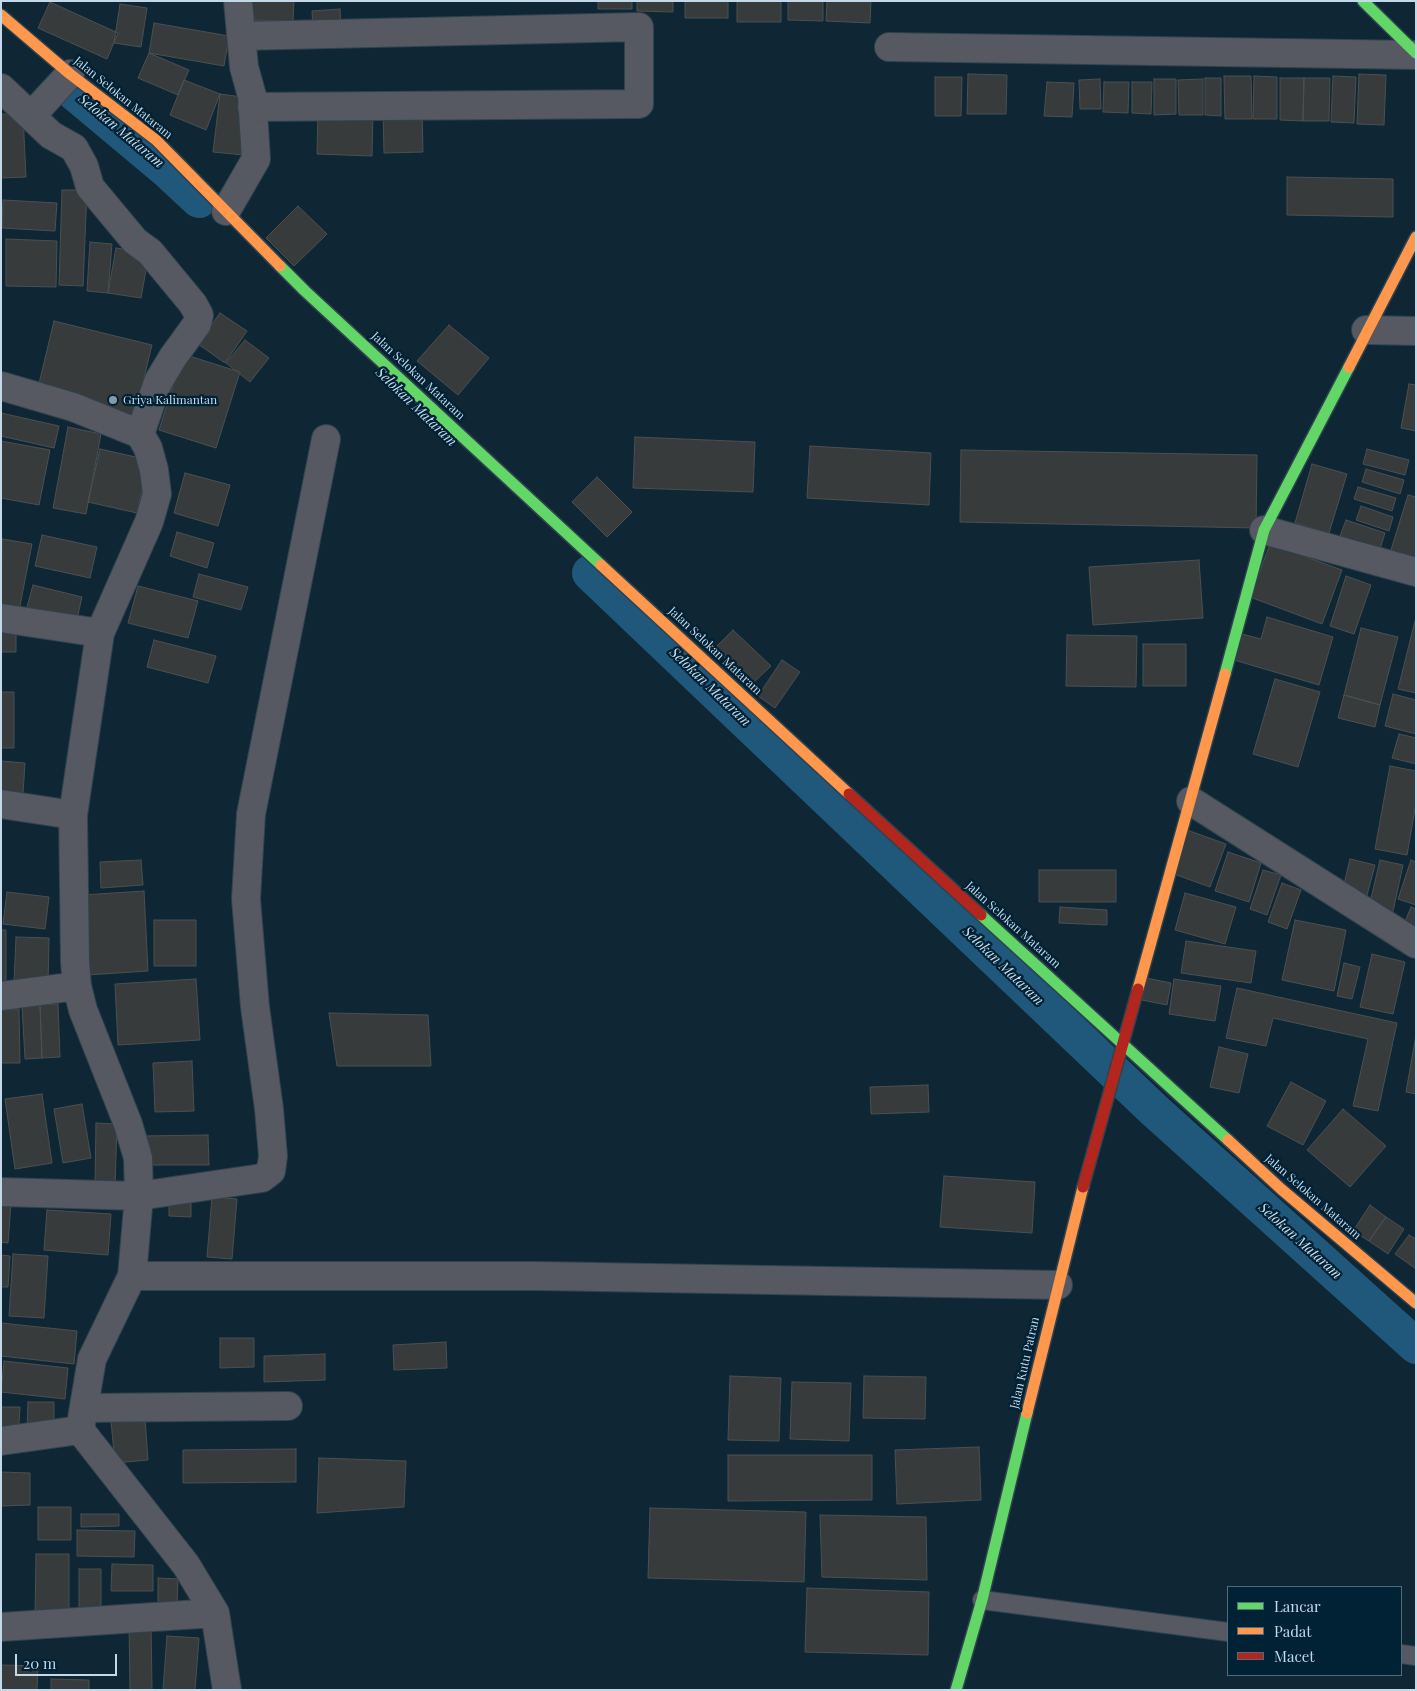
<!DOCTYPE html>
<style>
body{margin:0}
#map{position:relative;width:1417px;height:1691px;overflow:hidden;background:#0f2735;font-family:"Playfair Display",serif}
canvas{display:block}
.frame{position:absolute;inset:0;border:2px solid #c3d9ea;pointer-events:none}
.legend{position:absolute;left:1227px;top:1586px;width:175px;height:90px;box-sizing:border-box;background:#012134;border:1px solid #4f6b7d;margin:0;padding:6px 9px;list-style:none;font-size:15px;color:#c3d9ea}
.legend li{display:flex;align-items:center;gap:10px;height:25px}
.legend b{width:25px;border:1px solid #4f6b7d}
.scale{position:absolute;left:15px;top:1654px;width:102px;height:22px;box-sizing:border-box;border:2px solid #c3d9ea;border-top:0;padding-left:6px;font-size:15px;line-height:18px;white-space:nowrap;color:#c3d9ea;-webkit-text-stroke:4px #012134;paint-order:stroke}
</style>
<div id="map">
<canvas width="1417" height="1691"></canvas>
<div class="frame"></div>
<ul class="legend">
<li><b style="height:6px;background:#63d668"></b>Lancar</li>
<li><b style="height:6px;background:#ff974d"></b>Padat</li>
<li><b style="height:6px;background:#b3261e"></b>Macet</li>
</ul>
<div class="scale">20 m</div>
</div>
<script>
const c = document.querySelector('canvas').getContext('2d');
c.lineJoin = 'round';
function shape(rows) {
  const path = new Path2D();
  for (const r of rows) {
    path.moveTo(r[0], r[1]);
    for (let i = 2; i < r.length; i += 2) path.lineTo(r[i], r[i + 1]);
  }
  return path;
}
function strokePath(path, color, width, dash) {
  c.strokeStyle = color;
  c.lineWidth = width;
  c.lineCap = dash ? 'butt' : 'round';
  c.setLineDash(dash || []);
  c.stroke(path);
}
function fillPath(path, color) {
  c.fillStyle = color;
  c.fill(path, 'evenodd');
}
function drawText(font, color, halo, rows, align = 'center') {
  c.font = font + ' "Playfair Display",serif';
  c.lineWidth = 4.5;
  c.setLineDash([]);
  c.textBaseline = 'middle';
  c.strokeStyle = halo;
  c.fillStyle = color;
  for (const [text, x, y, turn = 0] of rows) {
    c.save();
    c.translate(x, y);
    c.rotate((+turn || 0) * Math.PI / 180);
    c.textAlign = isNaN(turn) ? turn : align;
    if (halo) c.strokeText(text, 0, 0);
    c.fillText(text, 0, 0);
    c.restore();
  }
}
const canal = shape([
 [65,85,169,172,199,200],
 [590,573,1154,1110,1416,1346]
]);
const building = shape([
 [246,1,294,1,293,21,246,20,246,1],
 [598,1,632,1,632,9,598,9,598,1],
 [637,1,673,1,673,12,637,11,637,1],
 [685,1,728,1,728,18,685,18,685,1],
 [737,1,781,1,781,22,737,22,737,1],
 [788,1,823,1,823,21,788,20,788,1],
 [827,1,871,1,870,23,826,21,827,1],
 [50,2,118,33,107,59,38,28,50,2],
 [120,4,147,8,141,47,114,43,120,4],
 [340,9,341,29,313,30,312,11,340,9],
 [154,23,229,36,224,66,149,53,154,23],
 [149,53,189,70,178,95,138,78,149,53],
 [968,74,1007,75,1006,114,967,114,968,74],
 [1359,74,1386,75,1384,125,1357,124,1359,74],
 [1224,76,1251,76,1252,119,1225,119,1224,76],
 [1254,76,1277,77,1277,119,1253,119,1254,76],
 [1333,76,1356,77,1354,123,1331,122,1333,76],
 [935,77,962,77,961,116,935,116,935,77],
 [1205,78,1221,78,1221,116,1205,115,1205,78],
 [1280,78,1304,78,1303,121,1280,120,1280,78],
 [1304,78,1330,78,1329,121,1303,121,1304,78],
 [1100,79,1101,109,1080,109,1079,80,1100,79],
 [1154,79,1176,79,1176,114,1154,115,1154,79],
 [1203,79,1203,115,1179,115,1178,80,1203,79],
 [184,80,220,94,206,130,170,115,184,80],
 [1047,82,1074,83,1072,117,1044,116,1047,82],
 [1104,82,1129,82,1128,113,1103,112,1104,82],
 [1132,82,1152,82,1151,114,1132,113,1132,82],
 [220,94,249,98,244,155,213,152,220,94],
 [422,110,423,152,384,153,383,111,422,110],
 [318,112,373,113,372,156,317,154,318,112],
 [1,114,23,115,26,177,1,178,1,114],
 [1287,177,1393,179,1393,217,1287,215,1287,177],
 [62,190,87,190,83,286,59,285,62,190],
 [3,200,57,203,55,231,2,228,3,200],
 [298,206,327,234,294,266,266,238,298,206],
 [6,239,57,241,56,287,6,286,6,239],
 [90,242,112,244,108,293,87,291,90,242],
 [116,248,149,253,141,298,108,293,116,248],
 [220,313,247,331,225,363,198,344,220,313],
 [54,321,152,345,134,419,36,396,54,321],
 [449,325,489,358,458,395,417,361,449,325],
 [245,340,269,358,250,382,226,363,245,340],
 [183,354,240,372,216,448,159,430,183,354],
 [1409,384,1416,385,1416,431,1401,428,1409,384],
 [1,413,59,426,54,448,1,436,1,413],
 [68,427,101,434,86,514,53,508,68,427],
 [635,437,755,442,753,492,633,488,635,437],
 [1,441,50,450,39,505,1,498,1,441],
 [810,446,931,453,929,505,807,498,810,446],
 [100,449,149,460,137,513,88,502,100,449],
 [1367,449,1409,460,1405,475,1363,464,1367,449],
 [961,450,1257,455,1256,528,960,522,961,450],
 [1312,464,1347,474,1329,533,1295,523,1312,464],
 [1366,469,1404,480,1400,494,1362,482,1366,469],
 [185,473,230,485,218,526,174,513,185,473],
 [597,477,632,512,607,537,572,502,597,477],
 [1358,487,1396,498,1392,511,1354,499,1358,487],
 [1408,495,1416,497,1416,561,1390,553,1408,495],
 [1361,506,1393,517,1389,531,1356,520,1361,506],
 [1346,520,1385,533,1380,549,1340,536,1346,520],
 [177,532,214,543,207,568,170,556,177,532],
 [42,535,97,547,90,578,35,566,42,535],
 [2,539,32,544,18,616,1,613,2,539],
 [1270,544,1342,570,1322,624,1250,597,1270,544],
 [1199,560,1203,618,1093,625,1089,567,1199,560],
 [199,574,248,587,241,610,193,597,199,574],
 [1346,576,1371,585,1354,634,1330,626,1346,576],
 [33,585,82,597,77,619,27,607,33,585],
 [138,586,198,601,188,638,128,623,138,586],
 [1267,617,1333,637,1319,685,1234,660,1242,634,1261,639,1267,617],
 [1415,621,1416,621,1416,693,1398,689,1415,621],
 [1,623,16,625,16,652,1,652,1,623],
 [1361,628,1398,637,1380,705,1344,695,1361,628],
 [733,630,771,666,752,684,715,648,733,630],
 [1067,635,1137,636,1136,687,1066,686,1067,635],
 [154,640,216,656,208,683,147,667,154,640],
 [1143,644,1186,644,1186,686,1143,686,1143,644],
 [782,660,800,672,775,708,758,696,782,660],
 [1275,679,1320,692,1298,767,1253,754,1275,679],
 [1,692,14,692,14,748,1,748,1,692],
 [1393,694,1416,700,1416,734,1385,726,1393,694],
 [1344,695,1380,705,1375,727,1338,718,1344,695],
 [1399,734,1416,738,1416,764,1392,758,1399,734],
 [1,761,25,763,23,794,1,793,1,761],
 [1390,766,1416,771,1416,803,1407,855,1375,849,1390,766],
 [1187,830,1226,844,1210,887,1171,873,1187,830],
 [1228,852,1261,863,1249,902,1215,891,1228,852],
 [1350,859,1375,865,1366,899,1342,893,1350,859],
 [141,860,143,885,101,888,100,862,141,860],
 [1380,860,1403,865,1392,916,1368,911,1380,860],
 [1411,860,1416,862,1416,905,1398,899,1411,860],
 [1039,870,1116,870,1116,902,1039,902,1039,870],
 [1263,870,1281,875,1267,915,1250,909,1263,870],
 [1282,883,1301,890,1287,929,1268,922,1282,883],
 [144,891,148,971,87,975,83,895,144,891],
 [7,892,49,897,45,929,3,924,7,892],
 [1185,893,1236,907,1225,944,1175,930,1185,893],
 [1060,907,1107,910,1107,925,1059,923,1060,907],
 [1411,907,1416,909,1416,934,1402,929,1411,907],
 [154,920,196,920,196,966,154,966,154,920],
 [1295,920,1346,930,1334,991,1282,980,1295,920],
 [1,930,6,930,6,992,1,992,1,930],
 [16,937,49,938,48,984,14,983,16,937],
 [1186,941,1256,951,1251,983,1181,973,1186,941],
 [1372,954,1405,962,1393,1014,1360,1007,1372,954],
 [1344,963,1360,967,1352,999,1337,996,1344,963],
 [1146,978,1171,983,1167,1005,1142,1000,1146,978],
 [196,979,200,1040,118,1045,115,984,196,979],
 [1174,979,1221,986,1215,1021,1169,1014,1174,979],
 [1237,988,1397,1023,1378,1111,1353,1106,1368,1039,1273,1018,1266,1046,1226,1038,1237,988],
 [58,1004,60,1057,42,1058,40,1005,58,1004],
 [40,1005,42,1058,25,1059,22,1006,40,1005],
 [19,1009,20,1063,1,1063,1,1010,19,1009],
 [329,1013,428,1015,431,1066,337,1066,329,1013],
 [1416,1035,1416,1094,1406,1092,1416,1035],
 [1219,1047,1248,1054,1239,1093,1210,1087,1219,1047],
 [192,1061,194,1111,155,1112,153,1063,192,1061],
 [1291,1082,1326,1101,1303,1145,1267,1126,1291,1082],
 [928,1085,929,1112,871,1114,870,1087,928,1085],
 [42,1094,52,1163,15,1169,5,1099,42,1094],
 [82,1104,91,1158,63,1163,54,1109,82,1104],
 [1343,1109,1386,1146,1350,1187,1307,1150,1343,1109],
 [96,1123,117,1124,115,1186,95,1186,96,1123],
 [208,1135,209,1165,143,1165,143,1136,208,1135],
 [944,1176,1035,1182,1032,1233,940,1227,944,1176],
 [169,1195,191,1195,191,1217,169,1216,169,1195],
 [212,1197,237,1199,232,1259,207,1257,212,1197],
 [1,1202,11,1203,8,1243,1,1242,1,1202],
 [1370,1205,1386,1217,1369,1241,1353,1231,1370,1205],
 [47,1210,111,1214,108,1255,44,1250,47,1210],
 [1386,1217,1404,1229,1388,1254,1369,1241,1386,1217],
 [1409,1235,1416,1239,1416,1269,1395,1254,1409,1235],
 [13,1254,48,1256,44,1318,9,1316,13,1254],
 [1,1255,10,1256,8,1287,1,1287,1,1255],
 [1,1323,77,1331,74,1364,1,1356,1,1323],
 [220,1338,254,1338,254,1367,220,1368,220,1338],
 [446,1342,447,1368,394,1370,393,1345,446,1342],
 [325,1354,325,1380,264,1382,264,1356,325,1354],
 [4,1361,68,1368,65,1399,1,1392,4,1361],
 [730,1376,781,1378,779,1441,728,1440,730,1376],
 [864,1376,926,1377,925,1419,863,1418,864,1376],
 [792,1382,851,1383,849,1441,790,1439,792,1382],
 [28,1402,54,1402,54,1430,27,1430,28,1402],
 [1,1407,20,1407,18,1437,1,1436,1,1407],
 [145,1418,148,1460,115,1463,111,1421,145,1418],
 [979,1447,981,1500,897,1504,895,1450,979,1447],
 [296,1449,296,1482,183,1483,183,1450,296,1449],
 [728,1455,872,1455,872,1500,728,1501,728,1455],
 [319,1458,406,1461,404,1507,317,1513,319,1458],
 [1,1472,30,1473,30,1505,1,1506,1,1472],
 [38,1507,71,1507,71,1540,38,1540,38,1507],
 [650,1508,806,1512,804,1582,648,1578,650,1508],
 [81,1514,119,1514,119,1526,81,1527,81,1514],
 [820,1515,926,1517,927,1580,822,1577,820,1515],
 [77,1530,135,1531,134,1557,77,1556,77,1530],
 [36,1554,69,1554,69,1619,35,1619,36,1554],
 [112,1564,153,1565,153,1591,111,1591,112,1564],
 [79,1569,101,1569,101,1611,79,1611,79,1569],
 [158,1578,178,1579,177,1603,158,1603,158,1578],
 [807,1588,929,1592,928,1655,805,1652,807,1588],
 [129,1622,151,1622,152,1690,130,1690,129,1622],
 [167,1636,199,1638,195,1690,163,1690,167,1636],
 [1,1665,38,1666,37,1690,1,1690,1,1665],
 [51,1679,89,1680,89,1690,51,1690,51,1679]
]);
const lane = shape([
 [982,1600,1228,1632],
 [1401,1654,1416,1656]
]);
const street = shape([
 [241,36,639,27,639,104,252,107],
 [889,47,1416,55],
 [1,88,51,135,74,148,84,166,90,187,135,241,150,252,193,304,199,315,197,324,173,357,158,382,140,434],
 [31,116,70,74],
 [226,211,256,159,252,96,244,67,238,1],
 [1366,330,1416,331],
 [1,386,73,407,140,434,148,448,154,470,157,494,149,522,100,633,73,815,75,962,77,986,83,1010,128,1124,138,1158,139,1196,132,1276,92,1359,80,1430,186,1565,215,1613,227,1690],
 [1264,530,1416,572],
 [1,618,100,633],
 [1191,801,1416,944],
 [1,804,73,815],
 [1,996,77,986],
 [1,1192,139,1196,262,1178,271,1171,273,1156,269,1109,255,1007,246,899,251,814,326,439],
 [132,1276,539,1276,1058,1285],
 [85,1408,288,1406],
 [1,1441,80,1430],
 [1,1627,215,1613]
]);
const fast = shape([
 [1363,1,1416,53],
 [280,266,305,291,601,565],
 [1225,674,1264,530,1349,367],
 [981,915,1228,1140],
 [956,1690,982,1600,1027,1413]
]);
const slow = shape([
 [1,15,70,74,156,140,280,266],
 [1349,367,1416,237],
 [601,565,849,794],
 [1138,989,1225,674],
 [1228,1140,1281,1189,1416,1303],
 [1027,1413,1083,1187]
]);
const jam = shape([
 [849,794,981,915],
 [1083,1187,1138,989]
]);
const markers = [
 [113,400,5,"#849bab"]
];
const streetNames = [
 ["Jalan Selokan Mataram",123,98,39],
 ["Jalan Selokan Mataram",418,376,43],
 ["Jalan Selokan Mataram",715,651,43],
 ["Jalan Selokan Mataram",1013,925,42],
 ["Jalan Selokan Mataram",1313,1197,41],
 ["Jalan Kutu Patran",1025,1363,-77]
];
const poiNames = [
 ["Griya Kalimantan",123,400]
];
const waterNames = [
 ["Selokan Mataram",121,131,40],
 ["Selokan Mataram",416,407,44],
 ["Selokan Mataram",710,687,44],
 ["Selokan Mataram",1003,966,44],
 ["Selokan Mataram",1300,1241,42]
];
strokePath(canal, '#20587b', 36);
fillPath(building, '#373b3b');
strokePath(building, '#4b5051', 1);
strokePath(lane, '#2f434f', 20);
strokePath(street, '#2f434f', 30);
strokePath(fast, '#2f434f', 14);
strokePath(slow, '#2f434f', 14);
strokePath(jam, '#2f434f', 14);
strokePath(lane, '#565961', 18);
strokePath(street, '#565961', 28);
strokePath(fast, '#63d668', 11);
strokePath(slow, '#ff974d', 11);
strokePath(jam, '#b3261e', 11);
for (const [x, y, r, color] of markers) {
  const dot = new Path2D();
  dot.arc(x, y, r, 0, 2 * Math.PI);
  c.fillStyle = color;
  c.fill(dot);
  strokePath(dot, '#012134', 2);
}
drawText('12px', '#c3d9ea', '#012134', streetNames);
drawText('12px', '#c3d9ea', '#012134', poiNames, 'left');
drawText('italic 14px', '#c7deef', '#012134', waterNames);
</script>
